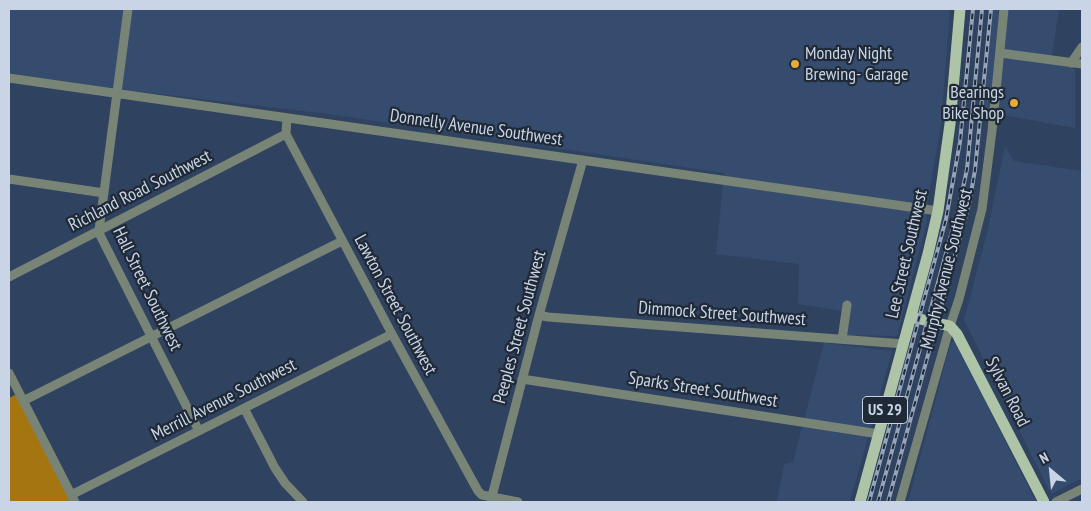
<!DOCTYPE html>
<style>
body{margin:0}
#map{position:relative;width:1091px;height:511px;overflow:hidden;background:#2f4260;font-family:"PT Sans Narrow",sans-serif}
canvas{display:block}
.frame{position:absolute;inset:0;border:10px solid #c9d5e7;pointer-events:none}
.north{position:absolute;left:1026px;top:446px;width:50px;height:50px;-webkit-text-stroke:4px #202936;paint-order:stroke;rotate:332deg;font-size:14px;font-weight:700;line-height:20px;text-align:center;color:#c9d5e7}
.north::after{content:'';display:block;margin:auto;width:18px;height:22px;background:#c9d5e7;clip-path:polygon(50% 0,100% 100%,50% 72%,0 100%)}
</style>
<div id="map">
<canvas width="1091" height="511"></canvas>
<div class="frame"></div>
<div class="north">N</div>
</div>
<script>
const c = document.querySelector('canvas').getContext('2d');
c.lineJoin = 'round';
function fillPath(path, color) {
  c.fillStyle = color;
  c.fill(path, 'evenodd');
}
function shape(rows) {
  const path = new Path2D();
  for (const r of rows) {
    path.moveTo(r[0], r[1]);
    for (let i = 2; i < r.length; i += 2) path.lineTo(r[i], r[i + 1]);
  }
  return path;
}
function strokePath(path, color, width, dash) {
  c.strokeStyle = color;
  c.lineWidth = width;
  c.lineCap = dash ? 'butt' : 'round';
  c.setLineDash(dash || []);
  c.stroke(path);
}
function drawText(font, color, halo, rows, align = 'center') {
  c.font = font + ' "PT Sans Narrow",sans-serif';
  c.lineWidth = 4.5;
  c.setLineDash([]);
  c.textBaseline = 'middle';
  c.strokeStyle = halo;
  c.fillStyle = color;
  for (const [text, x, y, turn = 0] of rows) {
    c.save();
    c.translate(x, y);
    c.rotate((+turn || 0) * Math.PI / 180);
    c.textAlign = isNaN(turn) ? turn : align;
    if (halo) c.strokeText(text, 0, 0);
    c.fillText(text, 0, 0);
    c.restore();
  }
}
const built = shape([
 [9,9,950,9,941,124,928,201,927,222,897,336,839,335,843,311,798,304,799,264,716,254,724,173,328,114,126,90,9,73],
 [989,9,1059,9,1052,55,1075,69,1075,128,980,111],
 [1005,146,1014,161,1082,171,1082,478,1051,494,964,320,988,229],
 [951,342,955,342,1036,502,908,502],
 [824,343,892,351,850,502,777,502,784,464,793,462]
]);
const forest = shape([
 [19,393,73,502,9,502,9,398]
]);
const minor = shape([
 [128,9,99,230,100,235,199,431],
 [1000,53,1082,64],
 [1071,63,1082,47],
 [9,78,938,211],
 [287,118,286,134,392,334,478,491,482,495,518,502],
 [9,179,104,193],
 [9,277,286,134],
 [539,315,548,317,904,344],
 [842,339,847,305],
 [9,373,75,502],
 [522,379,879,434],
 [23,401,342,241],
 [244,408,275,468,285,483,303,502],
 [71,495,392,334],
 [491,500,539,315,583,160],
 [900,502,950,326,959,299,982,209,992,131,1004,9],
 [1056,502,1082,489]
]);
const major = shape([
 [911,317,950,326,957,334,1044,502],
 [860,502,928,254,938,211,950,124,960,9]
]);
const rail = shape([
 [869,502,946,219,960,142,973,9],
 [878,502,960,202,967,169,982,9],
 [888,502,969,204,975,170,991,9]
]);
const markers = [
 [795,64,5,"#e8ab37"],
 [1014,103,5,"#e8ab37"]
];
const shields = [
 [885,410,45]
];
const shieldNames = [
 ["US 29",885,410]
];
const poiNames = [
 ["Monday Night",805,54],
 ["Brewing- Garage",805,75],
 ["Bearings",1004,93,"right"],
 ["Bike Shop",1004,114,"right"]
];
const streetNames = [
 ["Donnelly Avenue Southwest",476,128,8],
 ["Richland Road Southwest",140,191,-27],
 ["Lee Street Southwest",907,254,-77],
 ["Murphy Avenue Southwest",947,269,-76],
 ["Hall Street Southwest",147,289,64],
 ["Lawton Street Southwest",395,305,62],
 ["Dimmock Street Southwest",722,314,4],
 ["Peeples Street Southwest",520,327,-75],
 ["Sparks Street Southwest",703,390,9],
 ["Sylvan Road",1007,392,63],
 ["Merrill Avenue Southwest",224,400,-27]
];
fillPath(built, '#364c6f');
fillPath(forest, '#a5750f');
strokePath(minor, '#788475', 9);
strokePath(major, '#adc4a7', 11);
strokePath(rail, '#95a4ba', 4);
strokePath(rail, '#202936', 2, [5.5]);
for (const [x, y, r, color] of markers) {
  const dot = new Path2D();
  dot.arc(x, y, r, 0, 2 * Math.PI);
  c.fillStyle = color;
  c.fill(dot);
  strokePath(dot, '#202936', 2);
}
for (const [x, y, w] of shields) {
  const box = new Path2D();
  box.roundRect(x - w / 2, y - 13.5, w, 27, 4);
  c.fillStyle = '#202936';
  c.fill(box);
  strokePath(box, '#c9d5e7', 1);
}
drawText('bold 16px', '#c9d5e7', null, shieldNames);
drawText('18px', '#c9d5e7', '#202936', poiNames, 'left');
drawText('18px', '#c9d5e7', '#202936', streetNames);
</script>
